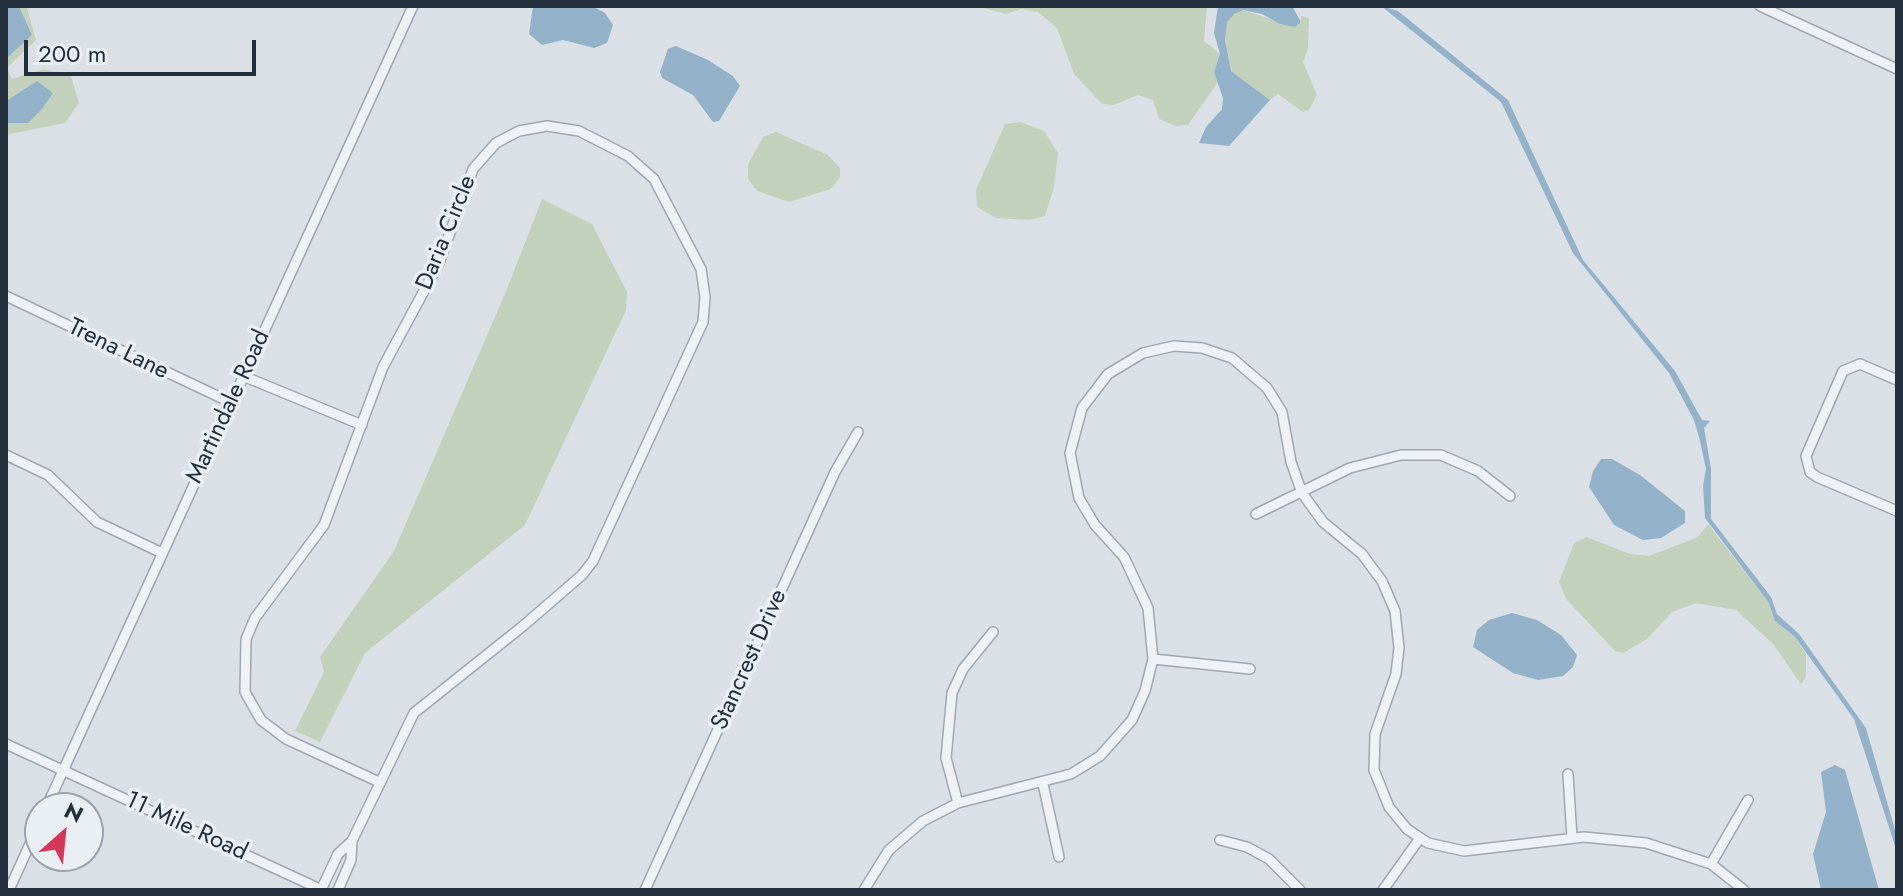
<!DOCTYPE html>
<style>
body{margin:0}
#map{position:relative;width:1903px;height:896px;overflow:hidden;background:#dbe0e7;font-family:Jost,sans-serif}
canvas{display:block}
.frame{position:absolute;inset:0;border:8px solid #242f3d;pointer-events:none}
.north{position:absolute;left:24px;top:792px;width:80px;height:80px;box-sizing:border-box;background:#eaeff4;border:2px solid #9ba2ab;border-radius:50%;rotate:27deg;font-size:22px;font-weight:700;line-height:32px;text-align:center;color:#242f3d}
.north::after{content:'';display:block;margin:auto;width:28px;height:36px;background:#d5375a;clip-path:polygon(50% 0,100% 100%,50% 72%,0 100%)}
.scale{position:absolute;left:24px;top:40px;width:232px;height:36px;box-sizing:border-box;border:4px solid #242f3d;border-top:0;padding-left:10px;font-size:24px;line-height:28px;white-space:nowrap;color:#242f3d;-webkit-text-stroke:6px #eaeff4;paint-order:stroke}
</style>
<div id="map">
<canvas width="1903" height="896"></canvas>
<div class="frame"></div>
<div class="north">N</div>
<div class="scale">200 m</div>
</div>
<script>
const c = document.querySelector('canvas').getContext('2d');
c.lineJoin = 'round';
function fillPath(path, color) {
  c.fillStyle = color;
  c.fill(path, 'evenodd');
}
function shape(rows) {
  const path = new Path2D();
  for (const r of rows) {
    path.moveTo(r[0], r[1]);
    for (let i = 2; i < r.length; i += 2) path.lineTo(r[i], r[i + 1]);
  }
  return path;
}
function strokePath(path, color, width, dash) {
  c.strokeStyle = color;
  c.lineWidth = width;
  c.lineCap = dash ? 'butt' : 'round';
  c.setLineDash(dash || []);
  c.stroke(path);
}
function drawText(font, color, halo, rows, align = 'center') {
  c.font = font + ' Jost,sans-serif';
  c.lineWidth = 7;
  c.setLineDash([]);
  c.textBaseline = 'middle';
  c.strokeStyle = halo;
  c.fillStyle = color;
  for (const [text, x, y, turn = 0] of rows) {
    c.save();
    c.translate(x, y);
    c.rotate((+turn || 0) * Math.PI / 180);
    c.textAlign = isNaN(turn) ? turn : align;
    if (halo) c.strokeText(text, 0, 0);
    c.fillText(text, 0, 0);
    c.restore();
  }
}
const green = shape([
 [19,6,27,8,36,40,7,68,12,79,44,69,71,76,79,103,65,123,6,135,6,123,28,123,37,81,6,101,6,59,32,35],
 [976,6,1207,6,1204,41,1220,54,1214,72,1218,82,1188,125,1176,126,1159,119,1153,100,1138,95,1113,105,1102,104,1074,74,1057,28,1038,12,1021,9,1006,14],
 [1243,10,1295,27,1301,22,1301,16,1309,18,1308,49,1303,62,1317,95,1309,110,1303,112,1278,94,1270,100,1231,71,1225,40,1227,22,1234,13],
 [1021,122,1044,131,1058,153,1054,187,1045,216,1030,220,996,218,977,207,976,190,1005,124],
 [776,132,828,155,840,168,840,177,831,189,789,202,757,191,748,179,748,164,763,137],
 [542,199,592,224,627,292,626,310,525,525,365,653,320,742,295,731,324,672,320,657,394,551,507,289],
 [1708,524,1769,603,1780,626,1795,637,1806,654,1806,677,1801,684,1773,644,1736,610,1696,603,1672,612,1647,639,1623,653,1615,651,1566,599,1559,582,1574,543,1587,537,1630,554,1649,556,1698,537]
]);
const water = shape([
 [6,6,19,6,32,35,6,59],
 [533,6,592,6,605,13,613,25,607,43,594,48,563,40,542,45,529,34],
 [1218,6,1292,6,1301,22,1295,27,1280,24,1262,14,1243,10,1234,14,1227,22,1225,40,1231,71,1270,100,1229,146,1199,143,1206,127,1222,109,1223,98,1214,72,1220,54,1214,33],
 [1381,6,1398,11,1508,100,1583,260,1675,371,1702,420,1710,421,1704,428,1711,469,1711,519,1771,597,1777,614,1799,634,1866,728,1897,837,1897,852,1854,719,1795,637,1775,621,1769,603,1705,518,1703,486,1706,469,1700,441,1694,420,1669,373,1573,253,1501,102],
 [676,46,708,60,733,76,740,86,719,121,713,122,693,95,662,78,660,72,668,49],
 [37,81,53,93,42,109,28,123,6,123,6,101],
 [1601,459,1612,459,1640,475,1685,511,1685,523,1661,538,1643,540,1614,525,1589,487,1593,471],
 [1512,613,1537,620,1561,635,1577,655,1573,667,1563,676,1538,680,1513,673,1473,647,1477,630,1489,620],
 [1835,765,1845,770,1879,890,1821,890,1813,854,1826,812,1821,772]
]);
const minor = shape([
 [1760,6,1897,69],
 [6,296,230,402],
 [243,376,362,425],
 [1897,380,1860,364,1843,371,1806,456,1810,472,1817,477,1897,511],
 [6,455,48,475,97,522,162,553],
 [1256,514,1350,468,1401,455,1441,455,1478,471,1510,496],
 [1153,659,1250,669],
 [6,744,322,890],
 [1568,774,1572,838],
 [1043,784,1059,857],
 [958,803,946,758,952,693,963,669,993,632],
 [46,808,413,6],
 [1220,840,1247,847,1269,859,1300,890],
 [1711,864,1748,800],
 [9,890,40,822],
 [321,890,338,854,352,841],
 [338,890,351,860,352,841,414,713,523,626,582,575,593,561,703,322,705,297,701,269,654,179,628,156,579,131,547,126,519,131,496,143,473,169,439,263,383,367,324,525,255,618,246,639,245,692,261,720,286,739,379,782],
 [645,890,835,472,858,432],
 [864,890,889,850,923,821,958,803,1071,774,1100,756,1132,720,1145,691,1153,659,1148,608,1124,557,1095,525,1079,498,1070,453,1082,408,1108,374,1143,353,1174,346,1202,348,1232,358,1267,388,1282,412,1291,462,1302,493,1323,522,1362,554,1382,581,1395,611,1399,648,1396,674,1375,734,1374,770,1389,807,1407,829,1428,843,1464,851,1584,837,1646,843,1711,864,1744,890],
 [1383,890,1420,838]
]);
const streetNames = [
 ["Daria Circle",447,233,-68],
 ["Trena Lane",118,350,26],
 ["Martindale Road",229,407,-65],
 ["Stancrest Drive",750,660,-66],
 ["11 Mile Road",186,827,25]
];
fillPath(green, '#c3d1bc');
fillPath(water, '#93b1c9');
strokePath(minor, '#a0a7b1', 12);
strokePath(minor, '#eef1f5', 9);
drawText('24px', '#242f3d', '#eaeff4', streetNames);
</script>
